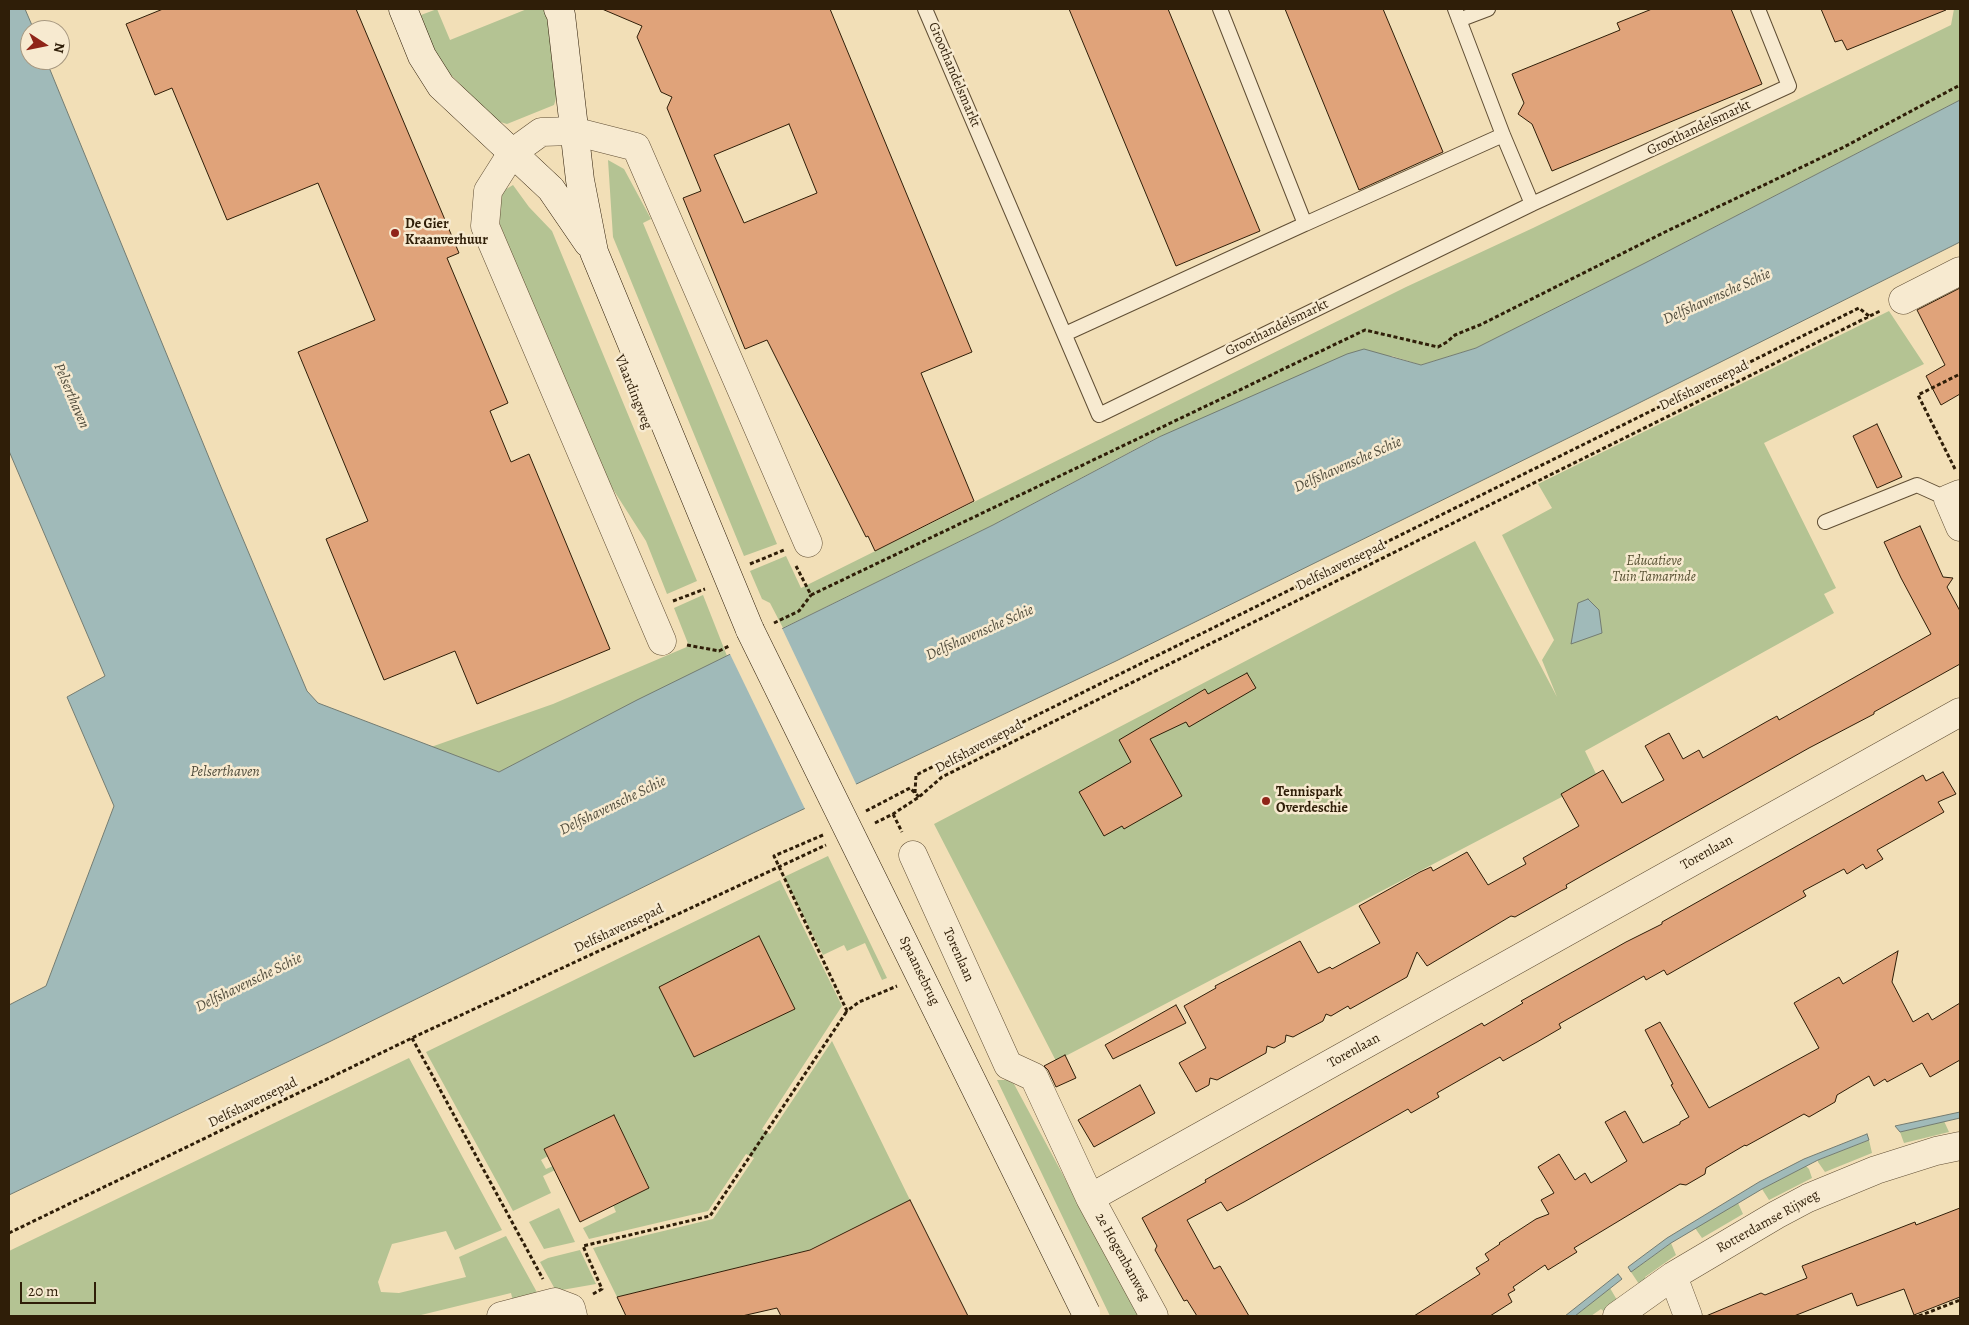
<!DOCTYPE html>
<style>
body{margin:0}
#map{position:relative;width:1969px;height:1325px;overflow:hidden;background:#f2dfb7;font-family:Alegreya,serif}
canvas{display:block}
.frame{position:absolute;inset:0;border:10px solid #2f1e08;pointer-events:none}
.north{position:absolute;left:20px;top:20px;width:50px;height:50px;box-sizing:border-box;background:#f7ead0;border:1px solid #a79880;border-radius:50%;rotate:101deg;font-size:14px;font-weight:700;line-height:20px;text-align:center;color:#2f1e08}
.north::after{content:'';display:block;margin:auto;width:18px;height:22px;background:#8f2418;clip-path:polygon(50% 0,100% 100%,50% 72%,0 100%)}
.scale{position:absolute;left:20px;top:1282px;width:76px;height:22px;box-sizing:border-box;border:2px solid #2f1e08;border-top:0;padding-left:6px;font-size:15px;line-height:18px;white-space:nowrap;color:#2f1e08;-webkit-text-stroke:4px #f7ead0;paint-order:stroke}
</style>
<div id="map">
<canvas width="1969" height="1325"></canvas>
<div class="frame"></div>
<div class="north">N</div>
<div class="scale">20 m</div>
</div>
<script>
const c = document.querySelector('canvas').getContext('2d');
c.lineJoin = 'round';
function fillPath(path, color) {
  c.fillStyle = color;
  c.fill(path, 'evenodd');
}
function shape(rows) {
  const path = new Path2D();
  for (const r of rows) {
    path.moveTo(r[0], r[1]);
    for (let i = 2; i < r.length; i += 2) path.lineTo(r[i], r[i + 1]);
  }
  return path;
}
function strokePath(path, color, width, dash) {
  c.strokeStyle = color;
  c.lineWidth = width;
  c.lineCap = dash ? 'butt' : 'round';
  c.setLineDash(dash || []);
  c.stroke(path);
}
function drawText(font, color, halo, rows, align = 'center') {
  c.font = font + ' Alegreya,serif';
  c.lineWidth = 5;
  c.setLineDash([]);
  c.textBaseline = 'middle';
  c.strokeStyle = halo;
  c.fillStyle = color;
  for (const [text, x, y, turn = 0] of rows) {
    c.save();
    c.translate(x, y);
    c.rotate((+turn || 0) * Math.PI / 180);
    c.textAlign = isNaN(turn) ? turn : align;
    if (halo) c.strokeText(text, 0, 0);
    c.fillText(text, 0, 0);
    c.restore();
  }
}
const green = shape([
 [437,9,450,40,527,9,544,9,550,29,558,92,554,105,507,124,497,121,450,74,433,47,421,15],
 [1954,9,1960,9,1960,100,1645,263,1476,348,1421,365,1392,356,1158,437,993,525,783,628,770,603,762,599,750,571,786,556,801,588,1406,287,1533,228,1951,25],
 [608,160,624,169,651,219,643,223,777,544,744,556,613,237],
 [513,185,529,207,552,231,697,581,667,594,646,541,602,472,500,225,498,211,503,191],
 [1889,311,1924,364,1764,443,1836,588,1824,594,1834,613,1585,751,1598,778,1056,1061,934,824,1475,541,1557,697,1542,660,1554,640,1502,535,1552,508,1538,484],
 [703,595,727,656,499,772,431,747,553,704,689,646,674,608],
 [828,856,887,978,882,980,865,943,847,951,844,945,823,955,784,877],
 [780,880,842,1006,762,1129,770,1134,832,1041,910,1200,809,1250,617,1297,593,1248,713,1219,754,1158,746,1154,708,1211,589,1239,583,1228,616,1212,613,1205,649,1187,614,1115,544,1149,548,1156,541,1160,546,1169,553,1166,555,1170,543,1176,551,1193,513,1211,426,1052],
 [409,1058,502,1230,455,1250,446,1231,392,1244,378,1282,381,1292,399,1293,466,1277,459,1257,506,1236,539,1296,513,1301,511,1293,417,1316,9,1316,9,1251],
 [997,1080,1007,1080,1014,1084,1139,1316,1110,1316],
 [1944,1121,1949,1132,1904,1143,1900,1132],
 [1869,1140,1872,1153,1825,1172,1818,1162,1818,1160],
 [1806,1166,1809,1169,1812,1178,1769,1200,1762,1189],
 [1738,1203,1743,1214,1702,1238,1695,1228],
 [559,1208,575,1242,544,1249,529,1222],
 [1671,1243,1676,1255,1645,1277,1647,1280,1639,1284,1631,1272],
 [580,1250,596,1284,556,1291,540,1262,548,1258],
 [1610,1288,1617,1300,1606,1313,1601,1309,1591,1316,1575,1316]
]);
const water = shape([
 [9,9,25,9,34,30,30,30,30,60,46,60,221,487,307,691,318,703,499,772,637,700,993,525,1159,437,1347,354,1364,349,1421,365,1476,348,1645,263,1960,100,1960,242,1627,409,1116,661,753,833,329,1042,9,1195,9,1005,46,986,114,806,67,697,105,676,9,451,9,9],
 [1588,599,1599,610,1602,633,1571,644,1578,603,1588,599],
 [1960,1112,1960,1118,1900,1132,1895,1126,1960,1112],
 [1867,1134,1869,1140,1818,1160,1762,1189,1671,1243,1631,1272,1628,1267,1667,1238,1759,1182,1804,1159,1867,1134],
 [1618,1274,1622,1279,1575,1316,1565,1316,1618,1274]
]);
const pier = shape([
 [781,626,857,786,806,811,729,652]
]);
const building = shape([
 [163,9,356,9,459,253,447,258,508,403,490,411,511,462,529,454,610,649,477,704,455,651,384,680,326,539,368,521,298,352,375,320,318,183,227,220,172,88,155,95,126,24,163,9],
 [602,9,830,9,972,352,921,373,974,501,875,551,868,536,866,537,767,340,745,349,683,198,701,191,667,108,672,97,661,92,637,37,642,26,602,9],
 [789,124,817,193,744,223,714,155,789,124],
 [1069,9,1168,9,1260,231,1176,266,1069,9],
 [1285,9,1383,9,1443,152,1359,190,1285,9],
 [1652,9,1731,9,1762,84,1552,171,1532,124,1518,114,1524,103,1512,74,1620,30,1617,23,1652,9],
 [1821,9,1945,9,1946,10,1847,50,1842,40,1835,42,1821,9],
 [1960,288,1960,396,1960,394,1941,405,1926,376,1945,365,1917,310,1960,288],
 [1877,424,1902,477,1877,488,1853,436,1877,424],
 [1920,526,1943,577,1953,578,1947,587,1960,611,1960,664,1874,712,1874,714,1809,748,1594,869,1566,885,1567,888,1561,891,1515,917,1511,916,1427,966,1417,952,1407,977,1350,1009,1348,1006,1331,1016,1326,1014,1323,1021,1293,1037,1286,1035,1285,1042,1274,1048,1267,1046,1266,1053,1217,1080,1210,1078,1209,1085,1196,1092,1179,1063,1206,1048,1184,1006,1216,988,1215,986,1300,941,1318,973,1330,967,1332,969,1380,943,1359,906,1420,872,1431,867,1433,871,1467,852,1488,885,1526,864,1523,858,1579,826,1561,794,1603,770,1622,803,1664,780,1645,746,1659,738,1669,733,1683,759,1699,750,1703,758,1766,722,1777,716,1779,720,1931,634,1901,578,1884,542,1920,526],
 [1247,673,1256,688,1189,727,1186,722,1150,739,1182,796,1124,829,1122,826,1104,836,1079,792,1131,762,1119,740,1205,689,1208,694,1247,673],
 [1943,772,1956,794,1938,802,1944,812,1877,850,1883,859,1866,869,1863,864,1847,874,1844,869,1803,891,1806,896,1667,975,1664,970,1646,980,1644,976,1559,1024,1561,1028,1537,1042,1503,1061,1500,1057,1437,1093,1439,1097,1411,1113,1408,1109,1244,1202,1227,1211,1221,1202,1187,1220,1214,1269,1220,1266,1249,1316,1197,1316,1187,1300,1184,1301,1155,1250,1157,1246,1142,1218,1206,1182,1205,1180,1374,1084,1482,1023,1484,1026,1523,1003,1521,1001,1626,942,1662,924,1662,922,1859,811,1923,775,1926,781,1943,772],
 [759,936,795,1009,694,1057,659,987,759,936],
 [1898,951,1892,982,1913,1022,1928,1013,1932,1020,1960,1003,1960,1060,1930,1077,1922,1063,1887,1082,1885,1079,1874,1086,1869,1076,1837,1095,1835,1102,1809,1117,1804,1114,1746,1146,1745,1145,1706,1168,1705,1174,1686,1185,1680,1184,1574,1248,1577,1252,1548,1270,1545,1265,1513,1287,1515,1290,1508,1294,1512,1302,1490,1316,1414,1316,1480,1274,1476,1268,1489,1260,1485,1254,1500,1244,1499,1243,1536,1219,1549,1214,1541,1200,1554,1193,1538,1167,1559,1154,1575,1180,1585,1173,1591,1183,1627,1161,1605,1122,1625,1111,1643,1143,1680,1124,1680,1122,1689,1117,1671,1085,1673,1084,1645,1030,1660,1022,1709,1108,1819,1048,1794,1003,1839,977,1843,984,1898,951],
 [1176,1005,1186,1023,1113,1059,1105,1045,1176,1005],
 [1065,1055,1076,1078,1056,1087,1048,1070,1044,1066,1065,1055],
 [1140,1085,1155,1113,1094,1147,1078,1120,1140,1085],
 [614,1115,649,1188,580,1222,544,1149,614,1115],
 [910,1200,968,1316,781,1316,777,1308,742,1316,626,1316,617,1297,810,1250,910,1200],
 [1960,1208,1960,1297,1914,1315,1904,1289,1857,1306,1852,1293,1794,1316,1706,1316,1761,1293,1765,1295,1807,1278,1802,1266,1915,1222,1916,1225,1960,1208]
]);
const path = shape([
 [1955,469,1918,395,1960,374],
 [750,564,784,550],
 [796,566,811,595,1365,330,1438,347,1447,342,1455,335,1482,324,1665,232,1844,147,1960,85],
 [673,601,705,589],
 [774,623,799,611,811,595],
 [687,645,719,651,729,646],
 [915,793,916,775,1859,308,1870,317],
 [866,811,910,788,919,797],
 [893,814,902,832],
 [875,823,893,814,919,797,942,777,1880,311],
 [823,835,774,856,847,1011,859,1002,897,986],
 [412,1038,543,1279],
 [9,1233,412,1038,826,845],
 [593,1294,602,1289,583,1246,710,1216,847,1011],
 [1919,1316,1960,1300]
]);
const lane = shape([
 [925,9,1099,415,1532,204,1789,86,1758,9],
 [1220,9,1305,224,1503,135],
 [1455,9,1503,135,1532,204],
 [1459,20,1488,9],
 [1065,334,1305,224],
 [1825,522,1917,485,1948,499]
]);
const street = shape([
 [1903,300,1960,271],
 [1960,494,1948,499,1960,527],
 [662,641,485,226,488,191,512,153,541,132,573,131,636,147,808,543],
 [913,855,1008,1065,1034,1077,1090,1198,1960,712],
 [1090,1198,1154,1316],
 [1673,1276,1688,1316],
 [501,1316,555,1302,571,1308,573,1316],
 [1617,1316,1673,1276,1776,1215,1808,1198,1876,1170,1936,1151,1960,1146]
]);
const secondary = shape([
 [403,9,422,56,441,86,551,189,588,243],
 [558,9,561,15,580,180,594,252,750,630]
]);
const secondaryBridge = shape([
 [750,630,1086,1313]
]);
const markers = [
 [395,233,5,"#8f2418"],
 [1266,801,5,"#8f2418"]
];
const streetNames = [
 ["Groothandelsmarkt",954,75,67],
 ["Groothandelsmarkt",1699,128,-25],
 ["Groothandelsmarkt",1277,328,-26],
 ["Delfshavensepad",1704,386,-26],
 ["Vlaardingweg",633,392,68],
 ["Delfshavensepad",1341,566,-26],
 ["Delfshavensepad",979,747,-28],
 ["Torenlaan",1707,853,-29],
 ["Delfshavensepad",619,929,-25],
 ["Torenlaan",958,955,66],
 ["Spaansebrug",919,971,64],
 ["Torenlaan",1354,1051,-29],
 ["Delfshavensepad",253,1103,-26],
 ["Rotterdamse Rijweg",1768,1222,-29],
 ["2e Hogenbanweg",1122,1257,61]
];
const poiNames = [
 ["De Gier",405,225],
 ["Kraanverhuur",405,241],
 ["Tennispark",1276,793],
 ["Overdeschie",1276,809]
];
const parkNames = [
 ["Educatieve",1654,562],
 ["Tuin Tamarinde",1654,578]
];
const waterNames = [
 ["Delfshavensche Schie",1717,297,-24],
 ["Pelserthaven",71,396,67],
 ["Delfshavensche Schie",1348,465,-24],
 ["Delfshavensche Schie",980,633,-24],
 ["Pelserthaven",225,772],
 ["Delfshavensche Schie",613,806,-26],
 ["Delfshavensche Schie",249,983,-26]
];
fillPath(green, '#b4c393');
fillPath(water, '#a0bab9');
strokePath(water, '#737c72', 1);
fillPath(pier, '#f2dfb7');
fillPath(building, '#e0a37a');
strokePath(building, '#2f1e08', 1);
strokePath(lane, '#604e34', 16);
strokePath(street, '#604e34', 29);
strokePath(secondary, '#2f1e08', 29);
strokePath(path, '#2f1e08', 3, [4, 2.5]);
strokePath(lane, '#f7ead0', 14);
strokePath(street, '#f7ead0', 28);
strokePath(secondary, '#f7ead0', 28);
strokePath(secondaryBridge, '#2f1e08', 29, []);
strokePath(secondaryBridge, '#f7ead0', 28);
for (const [x, y, r, color] of markers) {
  const dot = new Path2D();
  dot.arc(x, y, r, 0, 2 * Math.PI);
  c.fillStyle = color;
  c.fill(dot);
  strokePath(dot, '#f7ead0', 2);
}
drawText('14px', '#2f1e08', '#f7ead0', streetNames);
drawText('bold 14px', '#2f1e08', '#f7ead0', poiNames, 'left');
drawText('italic 14px', '#575032', '#f7ead0', parkNames);
drawText('italic 15px', '#514d3d', '#f7ead0', waterNames);
</script>
